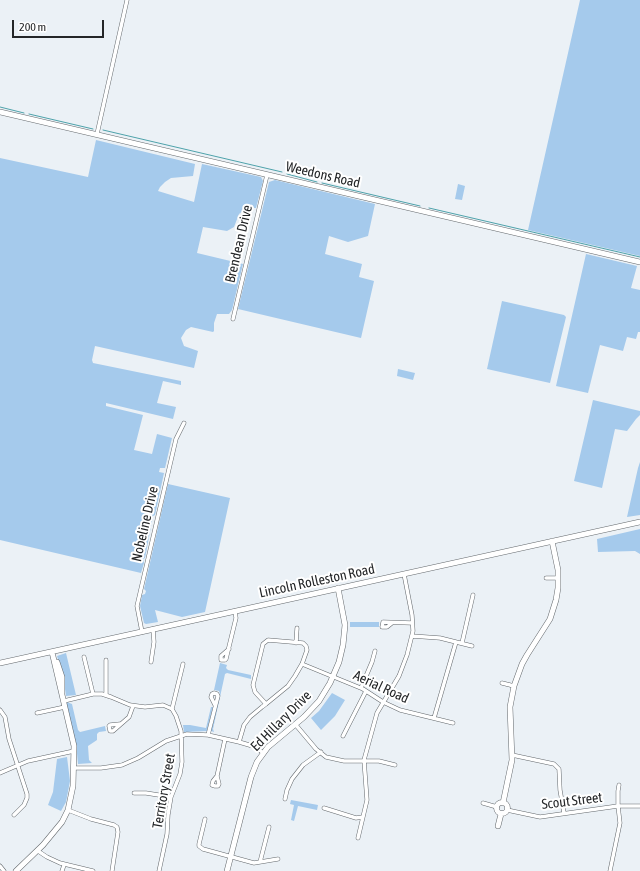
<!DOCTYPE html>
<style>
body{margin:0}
#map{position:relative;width:640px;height:871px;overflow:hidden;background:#ebf1f6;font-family:"Asap Condensed",sans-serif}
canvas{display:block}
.scale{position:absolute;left:12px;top:20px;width:92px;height:18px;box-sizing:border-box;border:2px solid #242628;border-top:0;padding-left:5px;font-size:12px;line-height:14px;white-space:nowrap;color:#242628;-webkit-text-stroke:3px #fff;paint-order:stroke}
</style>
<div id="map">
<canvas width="640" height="871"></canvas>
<div class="scale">200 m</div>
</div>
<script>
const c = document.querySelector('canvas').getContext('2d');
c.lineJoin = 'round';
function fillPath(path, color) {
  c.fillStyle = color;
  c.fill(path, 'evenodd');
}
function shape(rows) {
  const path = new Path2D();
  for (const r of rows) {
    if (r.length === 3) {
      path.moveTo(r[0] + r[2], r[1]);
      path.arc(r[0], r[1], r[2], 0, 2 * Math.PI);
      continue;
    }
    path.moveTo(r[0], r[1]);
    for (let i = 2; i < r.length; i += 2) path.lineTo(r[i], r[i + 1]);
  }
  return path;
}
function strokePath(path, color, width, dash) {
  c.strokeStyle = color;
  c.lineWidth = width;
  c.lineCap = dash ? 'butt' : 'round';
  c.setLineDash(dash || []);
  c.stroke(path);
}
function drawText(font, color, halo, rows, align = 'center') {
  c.font = font + ' "Asap Condensed",sans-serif';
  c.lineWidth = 4;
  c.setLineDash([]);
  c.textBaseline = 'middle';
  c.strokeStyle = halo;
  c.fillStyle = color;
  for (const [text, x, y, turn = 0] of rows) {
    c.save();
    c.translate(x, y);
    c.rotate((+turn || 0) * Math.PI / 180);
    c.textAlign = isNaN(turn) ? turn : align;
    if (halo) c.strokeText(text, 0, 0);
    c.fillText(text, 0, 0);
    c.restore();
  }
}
const green = shape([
 [580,0,640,0,640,256,528,230],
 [96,140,195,164,193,176,171,178,165,182,160,187,158,191,194,202,202,164,261,177,263,181,256,208,254,208,253,206,249,207,244,210,239,214,234,227,227,231,203,227,197,253,243,264,232,310,229,314,217,314,214,323,214,331,213,332,191,327,186,330,181,338,184,346,198,351,194,368,95,346,92,360,93,363,181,381,181,385,163,381,157,403,176,407,173,419,106,403,106,406,143,415,134,450,152,454,157,434,172,438,165,468,160,468,159,472,164,473,155,515,153,516,145,558,143,559,144,563,141,573,0,540,0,158,88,177],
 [275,180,375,204,368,236,348,242,329,236,325,254,362,264,359,277,374,281,361,338,238,309,269,182],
 [458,184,465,186,462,200,455,199],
 [586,254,637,266,631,288,640,290,640,332,638,332,636,339,627,337,623,351,600,345,588,393,556,386],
 [502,301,564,315,566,317,550,383,487,369],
 [398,369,415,373,413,380,397,376],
 [593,400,640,411,640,415,636,419,627,431,615,429,602,488,574,481],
 [640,462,640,515,627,517,638,468],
 [168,484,230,498,205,612,182,617,155,610,158,622,146,624,144,623,140,606,142,595,145,594,146,591,144,589],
 [640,529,640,554,635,551,598,552,597,539],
 [350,622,379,622,379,627,350,627],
 [66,653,76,695,66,696,63,675,57,656],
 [220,663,227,665,226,668,228,670,251,675,251,679,227,673,225,674,213,729,214,732,211,731,220,694,219,691,214,690],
 [332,693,345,700,335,716,321,730,311,718,319,711],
 [64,701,72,704,78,730,80,732,105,726,106,731,99,732,97,734,97,740,88,746,89,760,92,763,78,764,76,743],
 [211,707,213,707,207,731,184,732,183,725,190,725,206,728],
 [67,757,70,781,66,802,61,811,48,805,53,792,57,759],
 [291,800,318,805,317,810,298,806,294,821,291,820,294,805,290,804]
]);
const stream = shape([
 [0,107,24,113],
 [29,114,93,129],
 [103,130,282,172],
 [287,174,317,182],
 [322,183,420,206],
 [429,208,640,257]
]);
const street = shape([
 [97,134,127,0],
 [233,319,267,175],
 [546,578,558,578],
 [392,623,387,627,382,627,383,622,412,623],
 [142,632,137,606,176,439,184,423],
 [412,636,440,638,472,646],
 [296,643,297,628],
 [462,643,473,595],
 [229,649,221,656,221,660,225,660,226,659,236,618,235,611],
 [84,657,93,694],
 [106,660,106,695],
 [151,662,154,642,153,629],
 [302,664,363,689,383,702,400,710,453,723],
 [502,683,514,686],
 [361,688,372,662,375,651],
 [64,701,93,694,102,694,111,697,130,705,145,707,163,705,172,709,176,716,181,731,182,762,180,774,171,797,168,815,167,834,159,871],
 [172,709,183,664],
 [0,710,5,717,9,739,27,794,27,798,24,805,14,815],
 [37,713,65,707],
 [434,718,456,642],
 [120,724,110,725,109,726,110,731,113,731,129,717,133,706],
 [295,724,316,749,326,757,344,761,379,761,395,765],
 [208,735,218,696,217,694,214,693,212,694,211,697,215,705],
 [343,736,366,691],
 [239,742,244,725,250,717,262,707,266,704,288,686,295,676,302,664,307,650,306,646,303,643,268,640,263,644,253,685,255,692,266,704],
 [512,755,554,764,559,769,560,790,564,813],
 [74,768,101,768,122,765,138,758,166,741,187,734,208,735,239,742,256,747,263,753],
 [0,773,28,761,74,751],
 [217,776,213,781,212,785,215,786,218,786,219,784,217,776,225,739],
 [134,793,146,793,171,797],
 [285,799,287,790,292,779,303,765,321,752],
 [483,803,497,807],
 [324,808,356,818,363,817],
 [68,810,91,819,114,825,117,827,118,832,112,871],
 [507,810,540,817,618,806,640,806],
 [205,819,199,844,199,846,203,849,254,863,278,859],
 [358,838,367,800,364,760,377,713,399,676,407,655,413,631,412,615,404,574],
 [38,851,47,857,60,863,93,871],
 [260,862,269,827],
 [0,866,4,871],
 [62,871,64,865],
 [610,871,620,823,618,806,618,791,619,785]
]);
const secondary = shape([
 [0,112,640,262],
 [57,662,62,677,62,693],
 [0,663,640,522],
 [502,808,5.5],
 [503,803,512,760,510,707,514,686,522,664,527,655,550,619,556,600,558,588,558,570,552,541],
 [498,826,501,814],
 [16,871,43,845,62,822,68,810,73,786,74,746,52,652],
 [227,871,251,777,257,762,268,747,304,717,319,701,330,683,339,662,343,645,345,625,338,588]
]);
const streetNames = [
 ["Weedons Road",323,175,13],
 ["Brendean Drive",239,244,-77],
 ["Nobeline Drive",145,524,-77],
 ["Lincoln Rolleston Road",317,581,-12],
 ["Aerial Road",381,687,25],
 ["Ed Hillary Drive",281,721,-45],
 ["Territory Street",164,791,-80],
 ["Scout Street",572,801,-7]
];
fillPath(green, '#a5caec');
strokePath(stream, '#4ea2aa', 1);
strokePath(street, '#63686c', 4.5);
strokePath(secondary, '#63686c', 6);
strokePath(street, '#fff', 3.5);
strokePath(secondary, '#fff', 5);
drawText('14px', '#242628', '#fff', streetNames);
</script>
